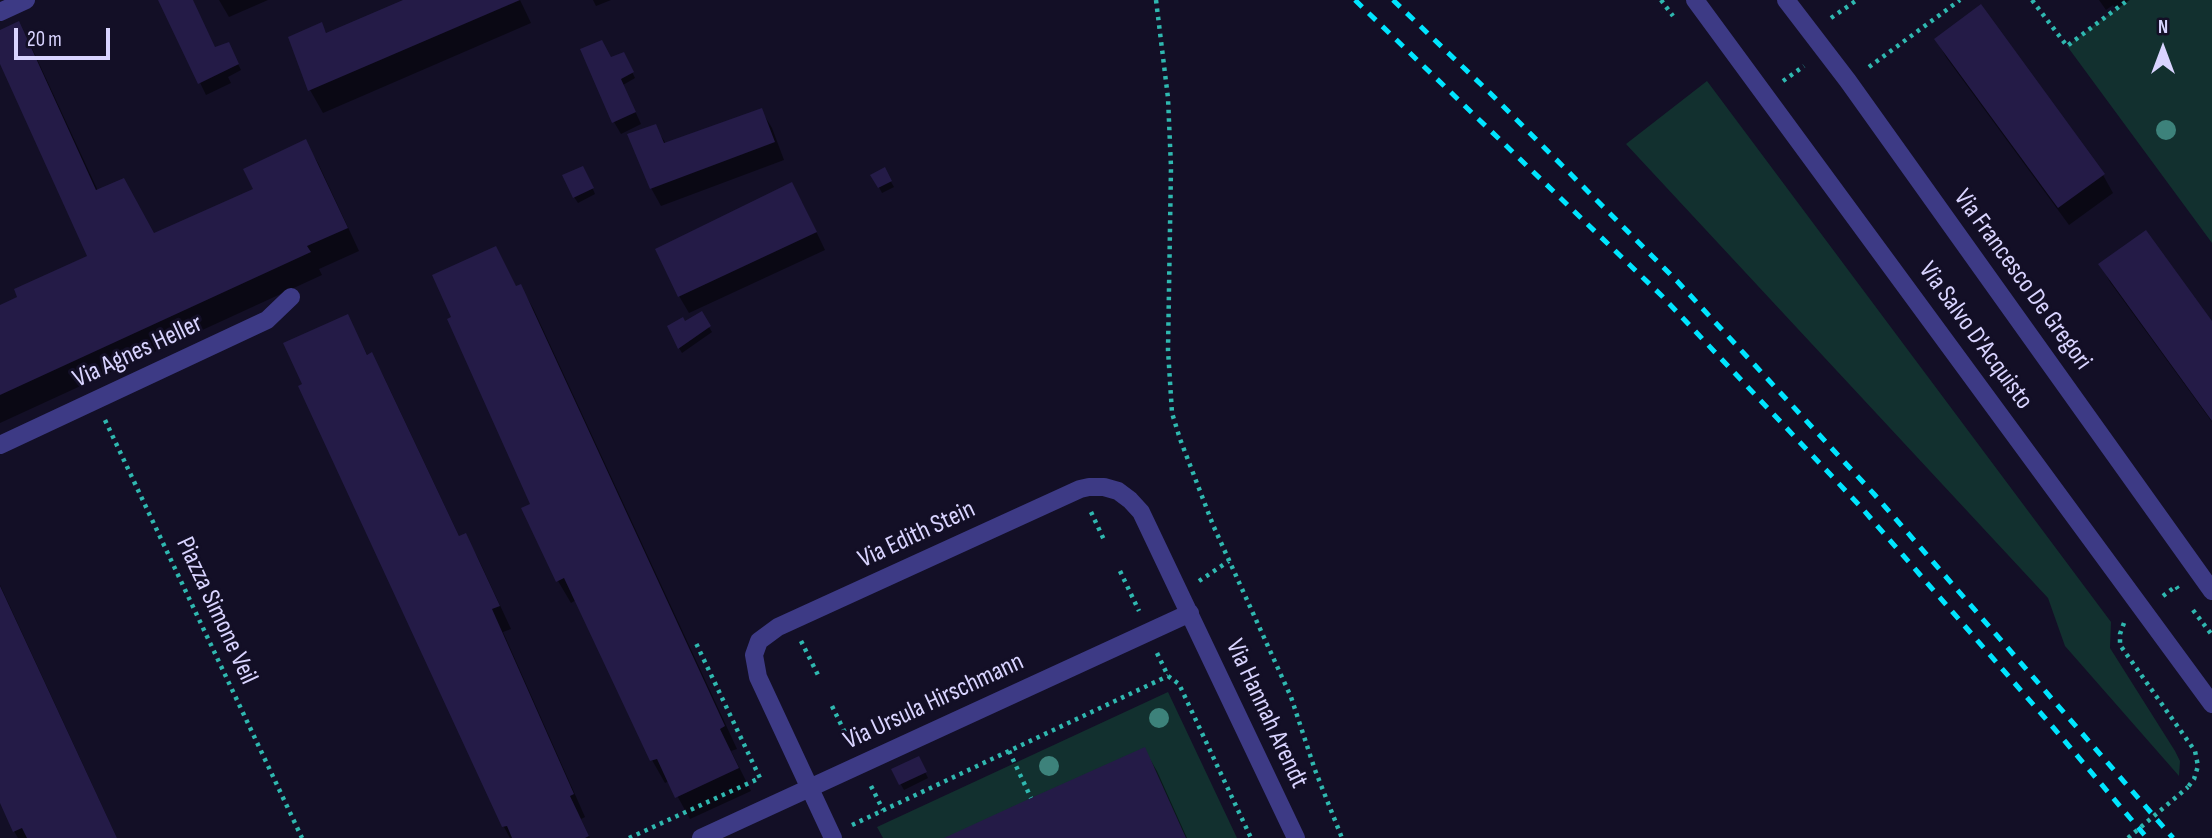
<!DOCTYPE html>
<style>
body{margin:0}
#map{position:relative;width:2212px;height:838px;overflow:hidden;background:#130f26;font-family:"Sofia Sans Condensed",sans-serif}
canvas{display:block}
.north{position:absolute;left:2128px;top:14px;width:70px;height:70px;-webkit-text-stroke:5px #130f26;paint-order:stroke;rotate:0deg;font-size:19px;font-weight:700;line-height:28px;text-align:center;color:#d9d4ff}
.north::after{content:'';display:block;margin:auto;width:24px;height:32px;background:#d9d4ff;clip-path:polygon(50% 0,100% 100%,50% 72%,0 100%)}
.scale{position:absolute;left:14px;top:28px;width:96px;height:32px;box-sizing:border-box;border:4px solid #d9d4ff;border-top:0;padding-left:9px;font-size:21px;line-height:24px;white-space:nowrap;color:#d9d4ff;-webkit-text-stroke:5px #130f26;paint-order:stroke}
</style>
<div id="map">
<canvas width="2212" height="838"></canvas>
<div class="north">N</div>
<div class="scale">20 m</div>
</div>
<script>
const c = document.querySelector('canvas').getContext('2d');
c.lineJoin = 'round';
function fillPath(path, color) {
  c.fillStyle = color;
  c.fill(path, 'evenodd');
}
function shape(rows) {
  const path = new Path2D();
  for (const r of rows) {
    path.moveTo(r[0], r[1]);
    for (let i = 2; i < r.length; i += 2) path.lineTo(r[i], r[i + 1]);
  }
  return path;
}
function strokePath(path, color, width, dash) {
  c.strokeStyle = color;
  c.lineWidth = width;
  c.lineCap = dash ? 'butt' : 'round';
  c.setLineDash(dash || []);
  c.stroke(path);
}
function drawText(font, color, halo, rows, align = 'center') {
  c.font = font + ' "Sofia Sans Condensed",sans-serif';
  c.lineWidth = 6;
  c.setLineDash([]);
  c.textBaseline = 'middle';
  c.strokeStyle = halo;
  c.fillStyle = color;
  for (const [text, x, y, turn = 0] of rows) {
    c.save();
    c.translate(x, y);
    c.rotate((+turn || 0) * Math.PI / 180);
    c.textAlign = isNaN(turn) ? turn : align;
    if (halo) c.strokeText(text, 0, 0);
    c.fillText(text, 0, 0);
    c.restore();
  }
}
const green = shape([
 [2128,0,2212,0,2212,243,2067,46],
 [1707,81,2111,622,2110,648,2175,751,2180,761,2179,776,2065,646,2048,598,1626,144],
 [1168,692,1237,838,883,838,877,827]
]);
const shadow = shape([
 [160,0,192,0,215,49,228,44,241,70,228,77,231,83,206,95],
 [219,0,268,0,229,17],
 [407,0,520,0,531,23,323,113,310,90,290,38,321,24,327,34],
 [593,0,611,0,596,6],
 [2099,0,2130,0,2116,10,2113,5,2106,10],
 [18,24,31,46,98,191,154,235,256,190,305,141,318,163,359,251,319,269,322,275,0,423,0,307,89,257,0,60,0,32],
 [1936,39,2103,175,2113,193,2069,225,1946,57],
 [611,59,626,60,635,78,623,85,641,124,621,134,614,122],
 [761,110,772,128,784,160,661,206,651,188,655,126,666,144],
 [884,170,894,187,882,193,873,176],
 [586,173,595,194,578,203,574,197],
 [802,202,825,250,689,313,679,296],
 [2100,264,2212,323,2212,422,2110,282],
 [520,286,533,308,737,749,731,751,751,791,690,819,669,781,665,783,652,760,576,600,571,603,558,581,532,505,517,288],
 [701,314,712,332,682,353,679,348,685,324],
 [347,316,368,356,372,355,384,377,460,538,465,536,478,558,511,629,503,632,585,817,581,819,590,838,510,838,504,827],
 [0,585,117,838,18,838,14,831,0,799],
 [1144,749,1157,771,1187,838,948,838],
 [918,758,928,778,904,790,893,770]
]);
const building = shape([
 [158,0,193,0,215,47,229,42,239,64,198,84],
 [403,0,520,0,308,91,288,37,322,22,326,33],
 [1981,4,2105,174,2058,208,1934,39],
 [19,21,96,190,124,178,154,233,253,189,243,169,306,139,348,228,307,246,311,252,0,395,0,305,17,297,14,289,87,256,0,64,0,30],
 [602,40,611,57,624,52,634,72,621,79,636,112,612,123,580,49],
 [762,108,775,142,650,189,627,134,656,124,664,143],
 [583,166,594,188,573,198,562,175],
 [885,167,892,181,878,188,870,175],
 [792,182,817,232,678,297,655,249],
 [2146,230,2212,321,2212,421,2098,264],
 [496,246,516,286,521,284,725,726,720,729,739,768,675,798,657,759,650,761,564,578,556,582,521,508,530,504,447,319,451,317,432,275],
 [702,311,711,326,678,349,667,326,683,317,685,321],
 [348,314,367,355,372,352,459,536,466,533,500,606,492,609,574,794,570,796,589,836,585,838,512,838,507,826,502,827,298,386,302,384,283,343],
 [0,586,117,838,27,838,22,828,13,832,0,803],
 [1145,747,1186,838,944,838,1031,798],
 [919,756,927,772,899,785,891,769]
]);
const path = shape([
 [1156,0,1168,98,1171,167,1168,350,1172,413,1180,439,1213,525,1291,697,1315,770,1342,838],
 [1661,0,1673,16],
 [2032,0,2067,46,2128,0],
 [1831,18,1857,0],
 [1869,67,1960,0],
 [1783,81,1804,66],
 [105,420,302,838],
 [1091,512,1105,542],
 [1120,571,1139,611],
 [1199,581,1229,561],
 [2163,596,2176,586,2178,589],
 [2193,610,2212,635],
 [2124,623,2120,634,2120,645,2195,751,2198,766,2194,779,2188,787],
 [801,641,819,677],
 [1157,653,1168,676,1179,684,1251,838],
 [832,706,850,743],
 [1009,751,1031,798],
 [871,786,883,810],
 [852,825,1168,676],
 [629,838,760,778,695,641]
]);
const minor = shape([
 [1786,0,1848,81,2212,591],
 [0,12,26,0],
 [0,445,267,320,291,297],
 [701,838,1190,613],
 [833,838,758,677,754,655,759,641,778,627,1080,489,1089,487,1104,487,1118,491,1130,500,1141,512,1296,838]
]);
const tertiary = shape([
 [1695,0,2212,704]
]);
const rail = shape([
 [1355,0,1662,296,1860,506,2052,726,2147,838],
 [1393,0,1490,93,1677,281,1874,494,2173,838]
]);
const pathBridge = shape([
 [2128,838,2188,787]
]);
const trees = [
 [2166,130],
 [1159,718],
 [1049,766]
];
const streetNames = [
 ["Via Francesco De Gregori",2022,280,54],
 ["Via Salvo D'Acquisto",1975,336,54],
 ["Via Agnes Heller",138,352,-25],
 ["Via Edith Stein",917,535,-25],
 ["Piazza Simone Veil",216,611,65],
 ["Via Ursula Hirschmann",934,702,-25],
 ["Via Hannah Arendt",1266,714,65]
];
fillPath(green, '#12302f');
fillPath(shadow, '#0007');
fillPath(building, '#241b47');
strokePath(path, '#2fb8b0', 4.5, [3.5, 5]);
strokePath(minor, '#3d3a85', 18);
strokePath(tertiary, '#3d3a85', 18);
strokePath(rail, '#00e5ff', 5, [10, 9]);
strokePath(pathBridge, '#2fb8b0', 4.5, [3.5, 5]);
c.fillStyle = '#3d827b';
for (const [x, y] of trees) {
  c.beginPath();
  c.arc(x, y, 10, 0, 2 * Math.PI);
  c.fill();
}
drawText('26px', '#d9d4ff', '#130f26', streetNames);
</script>
